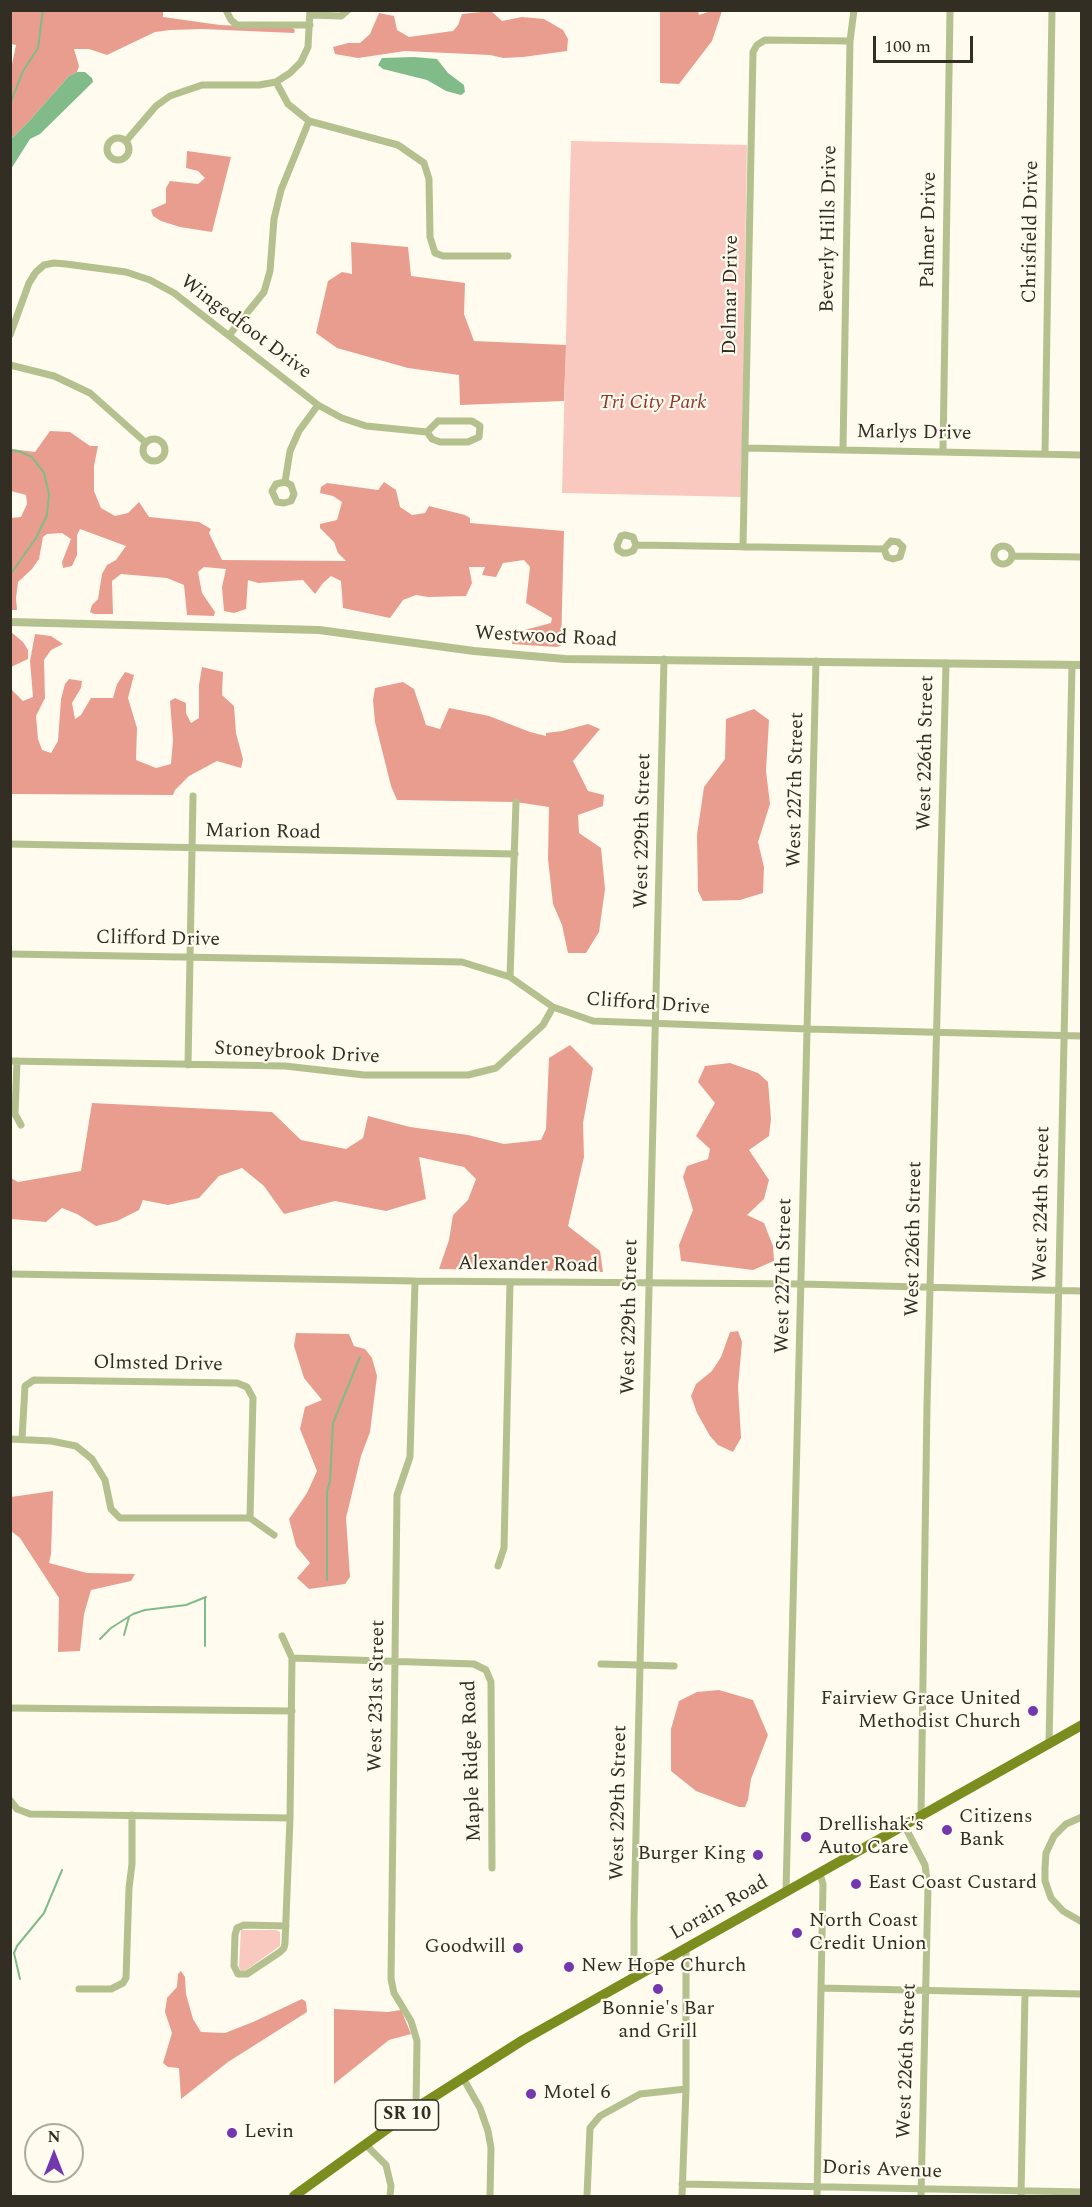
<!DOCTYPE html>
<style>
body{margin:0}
#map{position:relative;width:1092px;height:2207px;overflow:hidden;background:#fffbef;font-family:Spectral,serif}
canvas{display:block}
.frame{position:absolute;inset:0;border:12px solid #322e23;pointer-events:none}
.north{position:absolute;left:24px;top:2123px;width:60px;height:60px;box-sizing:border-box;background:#fffbef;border:2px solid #ada99d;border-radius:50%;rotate:0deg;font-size:16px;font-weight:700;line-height:24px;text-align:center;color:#322e23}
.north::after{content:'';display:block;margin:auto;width:21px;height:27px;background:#7438ae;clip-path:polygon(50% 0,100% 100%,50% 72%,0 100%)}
.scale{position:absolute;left:873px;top:36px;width:100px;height:27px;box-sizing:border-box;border:3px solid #322e23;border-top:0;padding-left:8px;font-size:18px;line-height:21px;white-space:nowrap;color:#322e23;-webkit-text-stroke:4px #fffbef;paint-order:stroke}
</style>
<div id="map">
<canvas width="1092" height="2207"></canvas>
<div class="frame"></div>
<div class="north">N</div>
<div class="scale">100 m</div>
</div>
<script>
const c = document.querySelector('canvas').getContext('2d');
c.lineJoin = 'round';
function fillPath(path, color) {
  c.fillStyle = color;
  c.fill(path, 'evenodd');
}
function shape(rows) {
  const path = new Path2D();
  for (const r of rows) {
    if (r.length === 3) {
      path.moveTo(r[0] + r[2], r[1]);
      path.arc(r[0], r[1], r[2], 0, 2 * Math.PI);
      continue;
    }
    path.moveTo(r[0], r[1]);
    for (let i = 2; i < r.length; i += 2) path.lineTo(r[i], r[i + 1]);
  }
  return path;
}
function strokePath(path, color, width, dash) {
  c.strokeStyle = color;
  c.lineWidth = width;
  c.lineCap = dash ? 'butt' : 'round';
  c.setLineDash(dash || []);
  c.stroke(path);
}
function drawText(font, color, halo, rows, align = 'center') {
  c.font = font + ' Spectral,serif';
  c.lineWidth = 4.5;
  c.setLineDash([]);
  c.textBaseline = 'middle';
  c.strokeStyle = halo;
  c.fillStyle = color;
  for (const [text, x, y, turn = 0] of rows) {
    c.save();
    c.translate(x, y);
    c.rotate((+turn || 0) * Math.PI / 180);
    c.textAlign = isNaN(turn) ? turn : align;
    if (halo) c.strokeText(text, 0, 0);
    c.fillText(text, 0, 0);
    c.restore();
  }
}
const green = shape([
 [571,141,747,145,741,497,562,493],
 [241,1930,276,1930,280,1932,280,1946,246,1970,241,1971,239,1967]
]);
const forest = shape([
 [11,11,163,11,163,17,220,25,292,28,295,30,294,33,202,29,170,30,155,32,107,55,89,49,74,49,79,66,77,72,69,76,30,120,11,139,11,69,16,45,11,44],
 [491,11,502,21,522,17,544,19,563,30,568,39,567,51,523,57,503,58,490,55,405,51,358,58,335,54,333,47,348,43,360,43,370,34,379,13,394,16,397,30,409,37,453,31,458,25,462,14],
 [660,11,698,11,699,15,711,11,722,11,712,41,679,84,660,83],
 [187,151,231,157,212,232,180,227,161,221,153,216,151,210,166,203,166,188,170,181,198,184,205,178,198,171,186,168],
 [351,242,408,247,411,276,465,283,464,314,474,341,566,345,564,401,460,405,459,375,408,368,337,348,316,333,328,281,342,272,352,274],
 [50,431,70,432,90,446,98,446,94,466,94,491,101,508,115,516,128,513,139,502,149,517,199,522,211,529,209,533,222,560,346,561,338,553,334,542,320,528,320,524,337,520,342,502,333,496,320,493,321,487,327,483,378,490,384,482,396,490,400,507,412,515,425,513,429,506,465,515,470,518,470,523,564,531,561,646,556,647,512,644,513,633,551,623,552,618,526,603,530,567,524,560,503,563,496,577,482,575,485,567,469,567,472,583,466,596,428,597,416,595,403,600,390,618,343,608,341,581,331,576,323,583,315,594,303,580,258,583,248,580,246,609,234,613,224,611,222,587,226,569,204,567,198,572,202,593,215,612,214,616,187,615,184,585,167,578,121,574,112,581,113,614,94,614,90,612,92,605,98,599,102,574,107,565,116,560,126,546,80,529,77,535,77,555,72,566,63,568,62,562,71,539,62,533,47,534,43,537,39,559,32,569,18,582,16,598,17,610,11,610,11,518,21,517,27,504,26,495,11,491,11,449,35,452],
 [11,632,23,642,28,650,28,659,11,667],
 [35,634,51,636,63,644,51,650,44,660,45,698,36,716,38,739,42,750,51,753,58,741,61,699,65,684,69,679,82,681,81,688,72,703,75,719,81,715,91,698,113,698,117,684,125,672,134,675,128,698,137,728,136,760,156,768,171,764,173,740,170,701,175,698,186,703,186,713,191,723,199,718,199,685,202,667,223,672,222,695,234,706,236,733,243,759,241,768,217,761,189,776,175,790,173,795,11,794,11,689,23,701,33,697,30,661],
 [403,682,414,689,426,725,440,729,449,708,489,716,530,732,546,736,546,733,562,731,588,724,600,729,573,761,588,791,604,795,603,806,578,815,579,833,601,848,605,889,599,932,586,953,568,953,562,925,553,904,548,859,549,807,516,802,397,800,391,786,375,722,373,700,375,688],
 [754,709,769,720,766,771,770,804,758,842,764,867,763,893,740,900,703,901,698,891,697,835,704,787,725,759,726,719],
 [570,1045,593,1068,583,1123,584,1157,568,1226,600,1251,603,1272,439,1269,449,1240,453,1215,468,1200,476,1179,464,1167,419,1157,426,1199,386,1211,335,1201,284,1214,264,1186,242,1168,219,1176,199,1198,168,1205,143,1200,139,1210,117,1221,96,1226,77,1214,62,1208,46,1222,11,1219,11,1178,18,1182,81,1171,92,1103,272,1112,301,1140,346,1149,363,1138,368,1116,410,1127,468,1135,504,1144,541,1140,546,1129,549,1058],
 [730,1063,758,1073,768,1082,771,1119,769,1136,749,1150,769,1180,764,1199,747,1215,764,1223,773,1246,774,1261,753,1270,681,1261,679,1245,693,1210,683,1177,687,1166,708,1159,710,1149,696,1136,715,1103,698,1082,705,1066],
 [738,1331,742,1342,738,1387,741,1438,733,1452,718,1445,710,1436,697,1413,691,1396,696,1384,712,1371,721,1357,730,1332],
 [296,1333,349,1334,354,1346,365,1349,372,1358,377,1376,370,1432,361,1456,346,1518,350,1577,345,1584,309,1589,297,1578,310,1563,296,1546,289,1519,307,1493,317,1471,300,1429,305,1407,322,1400,304,1378,294,1346],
 [53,1491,51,1554,49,1563,87,1573,135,1574,131,1581,91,1590,84,1614,80,1651,58,1652,59,1598,20,1538,11,1531,11,1497],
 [719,1690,753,1700,768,1735,751,1779,748,1800,745,1807,739,1807,696,1791,671,1771,671,1729,679,1701,697,1692],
 [181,1971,185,1977,186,1994,193,2019,201,2032,225,2033,253,2022,302,1999,306,2002,307,2012,228,2062,181,2099,179,2068,168,2067,163,2063,172,2033,165,2012,167,1998,177,1987,178,1974],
 [334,2009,388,2012,401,2010,411,2034,389,2040,334,2084]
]);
const water = shape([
 [414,57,437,59,448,73,464,85,465,92,461,95,446,91,427,80,383,69,378,65,382,58],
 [77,72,85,72,92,78,93,82,40,134,30,139,11,169,11,139,30,120,69,76]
]);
const stream = shape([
 [10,104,23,71,38,48,43,10],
 [10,450,18,451,32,457,44,473,49,494,47,515,36,538,10,575],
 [327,1580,327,1491,330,1481,333,1423,360,1357],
 [124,1635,129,1617],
 [100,1639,111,1628,133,1614,145,1610,186,1605,206,1597],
 [205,1646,205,1598],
 [20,1979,14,1953,17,1946,44,1913,62,1870]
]);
const minor = shape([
 [226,10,231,20,237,25,310,25],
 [310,15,341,16,348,10],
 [276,82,288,104,309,121,398,145,424,163,429,179,430,237,435,253,443,256,508,256],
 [118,149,11],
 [126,141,156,106,170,96,202,85,259,85,276,82,290,73,301,62,308,47,310,10],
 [230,334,264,292,270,271,274,219,281,190,309,121],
 [10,335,29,283,36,272,44,265,54,263,66,264,126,272,150,280,174,293,318,405,342,418,366,426,427,432],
 [10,365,54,376,90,393,145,442],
 [438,421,472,421,480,426,479,437,468,442,440,442,432,439,427,432,438,421],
 [154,450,11],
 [747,448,1082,455],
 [843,449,850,41,854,10],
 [943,450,950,10],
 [1045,454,1052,10],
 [285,482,291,485,294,494,291,501,284,503,277,502,272,491,276,484,285,482,290,451,299,431,318,405],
 [636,545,633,551,627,553,623,553,618,550,617,545,621,536,625,535,633,537,636,545,884,549,887,557,893,559,900,557,903,547,898,542,891,541,884,549],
 [1003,555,9],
 [743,547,753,52,757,45,765,40,850,41],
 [1013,556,1082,557],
 [10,844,515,854],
 [10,954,462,962,510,977,553,1007,593,1021,808,1029,1082,1036],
 [510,977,516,802],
 [10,1061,285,1066,364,1075,468,1075,496,1068,543,1025,553,1007],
 [17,1061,15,1114,21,1125],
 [188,1065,193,796],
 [10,1274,415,1281,801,1284,1082,1291],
 [415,1281,410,1457,397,1495,391,1979,394,1993,411,2021,417,2041,416,2108],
 [10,1439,51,1441,76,1446,92,1459,105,1480,111,1509,120,1518,250,1518,274,1535],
 [22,1439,25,1386,34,1380,237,1383,247,1387,253,1398,250,1518],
 [498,1566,504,1548,510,1282],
 [282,1636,292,1658,290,1818,285,1943,284,1948,280,1952,247,1974,238,1974,234,1966,235,1935,237,1928,244,1925,286,1926],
 [292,1658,474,1664,486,1670,491,1682,492,1868],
 [601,1664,674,1666],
 [10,1708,292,1711],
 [1049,1743,1072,665],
 [10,1800,17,1809,30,1814,290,1818],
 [921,1816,927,1405,946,663],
 [1082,1817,1066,1824,1054,1836,1046,1853,1045,1868,1045,1881,1051,1898,1063,1911,1082,1922],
 [904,1825,925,1865,928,1887,921,2196],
 [786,1892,816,661],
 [639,1975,634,1959,634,1917,664,659],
 [821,1988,1082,1994],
 [79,1989,111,1989,123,1983,126,1978,129,1888,132,1864,132,1815],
 [463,2078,480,2108,488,2131,491,2148,490,2196],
 [366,2145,386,2165,391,2186,390,2196],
 [682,2184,1082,2192],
 [587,2196,590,2128,600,2116,640,2094,686,2089],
 [682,2196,686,2089,686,1950],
 [817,2196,823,1884,820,1874],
 [1021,2196,1025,1993]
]);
const tertiary = shape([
 [10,622,319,630,474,651,565,659,1082,665]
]);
const primary = shape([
 [294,2196,416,2108,523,2040,1082,1725]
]);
const markers = [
 [1033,1711,6,"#7438ae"],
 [947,1830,6,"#7438ae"],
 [806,1837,6,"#7438ae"],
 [758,1855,6,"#7438ae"],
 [856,1884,6,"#7438ae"],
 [797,1933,6,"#7438ae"],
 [518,1948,6,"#7438ae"],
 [569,1967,6,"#7438ae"],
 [658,1989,6,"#7438ae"],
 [531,2094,6,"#7438ae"],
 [232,2133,6,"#7438ae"]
];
const shields = [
 [407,2115,63]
];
const shieldNames = [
 ["SR 10",407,2115]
];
const streetNames = [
 ["Beverly Hills Drive",830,229,-89],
 ["Palmer Drive",930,230,-89],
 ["Chrisfield Drive",1032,232,-89],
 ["Delmar Drive",732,295,-89],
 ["Wingedfoot Drive",245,328,37],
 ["Marlys Drive",914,434,1],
 ["Westwood Road",546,638,3],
 ["West 226th Street",927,753,-89],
 ["West 227th Street",797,790,-89],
 ["West 229th Street",644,831,-89],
 ["Marion Road",263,833,1],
 ["Clifford Drive",158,940,1],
 ["Clifford Drive",648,1005,4],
 ["Stoneybrook Drive",297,1054,3],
 ["West 224th Street",1043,1204,-89],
 ["West 226th Street",915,1239,-89],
 ["Alexander Road",528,1266,1],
 ["West 227th Street",785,1276,-89],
 ["West 229th Street",631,1317,-89],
 ["Olmsted Drive",158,1365,1],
 ["West 231st Street",378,1696,-89],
 ["Maple Ridge Road",473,1761,-92],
 ["West 229th Street",620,1803,-89],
 ["Lorain Road",720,1909,-30],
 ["West 226th Street",908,2061,-88],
 ["Doris Avenue",882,2171,2]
];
const parkNames = [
 ["Tri City Park",653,404]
];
const poiNames = [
 ["Fairview Grace United",1021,1700,"right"],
 ["Methodist Church",1021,1723,"right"],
 ["Citizens",959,1818],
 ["Bank",959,1841],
 ["Drellishak's",818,1826],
 ["Auto Care",818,1849],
 ["Burger King",746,1855,"right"],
 ["East Coast Custard",868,1884],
 ["North Coast",809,1922],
 ["Credit Union",809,1945],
 ["Goodwill",506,1948,"right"],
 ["New Hope Church",581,1967],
 ["Bonnie's Bar",658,2010,"center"],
 ["and Grill",658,2033,"center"],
 ["Motel 6",543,2094],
 ["Levin",244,2133]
];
fillPath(green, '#f9c8be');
fillPath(forest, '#e99d8e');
fillPath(water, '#81bb89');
strokePath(stream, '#81bb89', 2);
strokePath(minor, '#b4c08e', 7);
strokePath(tertiary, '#b4c08e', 8);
strokePath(primary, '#7b8d1e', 10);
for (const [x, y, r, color] of markers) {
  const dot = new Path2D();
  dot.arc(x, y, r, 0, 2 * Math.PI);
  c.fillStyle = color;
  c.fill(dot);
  strokePath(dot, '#fffbef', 2);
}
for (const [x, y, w] of shields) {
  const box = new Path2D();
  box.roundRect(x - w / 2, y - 15, w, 30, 4.5);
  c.fillStyle = '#fffbef';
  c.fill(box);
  strokePath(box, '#322e23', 1.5);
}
drawText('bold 18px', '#322e23', null, shieldNames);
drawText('20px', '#322e23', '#fffbef', streetNames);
drawText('italic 20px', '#8f3628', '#fffbef', parkNames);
drawText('20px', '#322e23', '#fffbef', poiNames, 'left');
</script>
